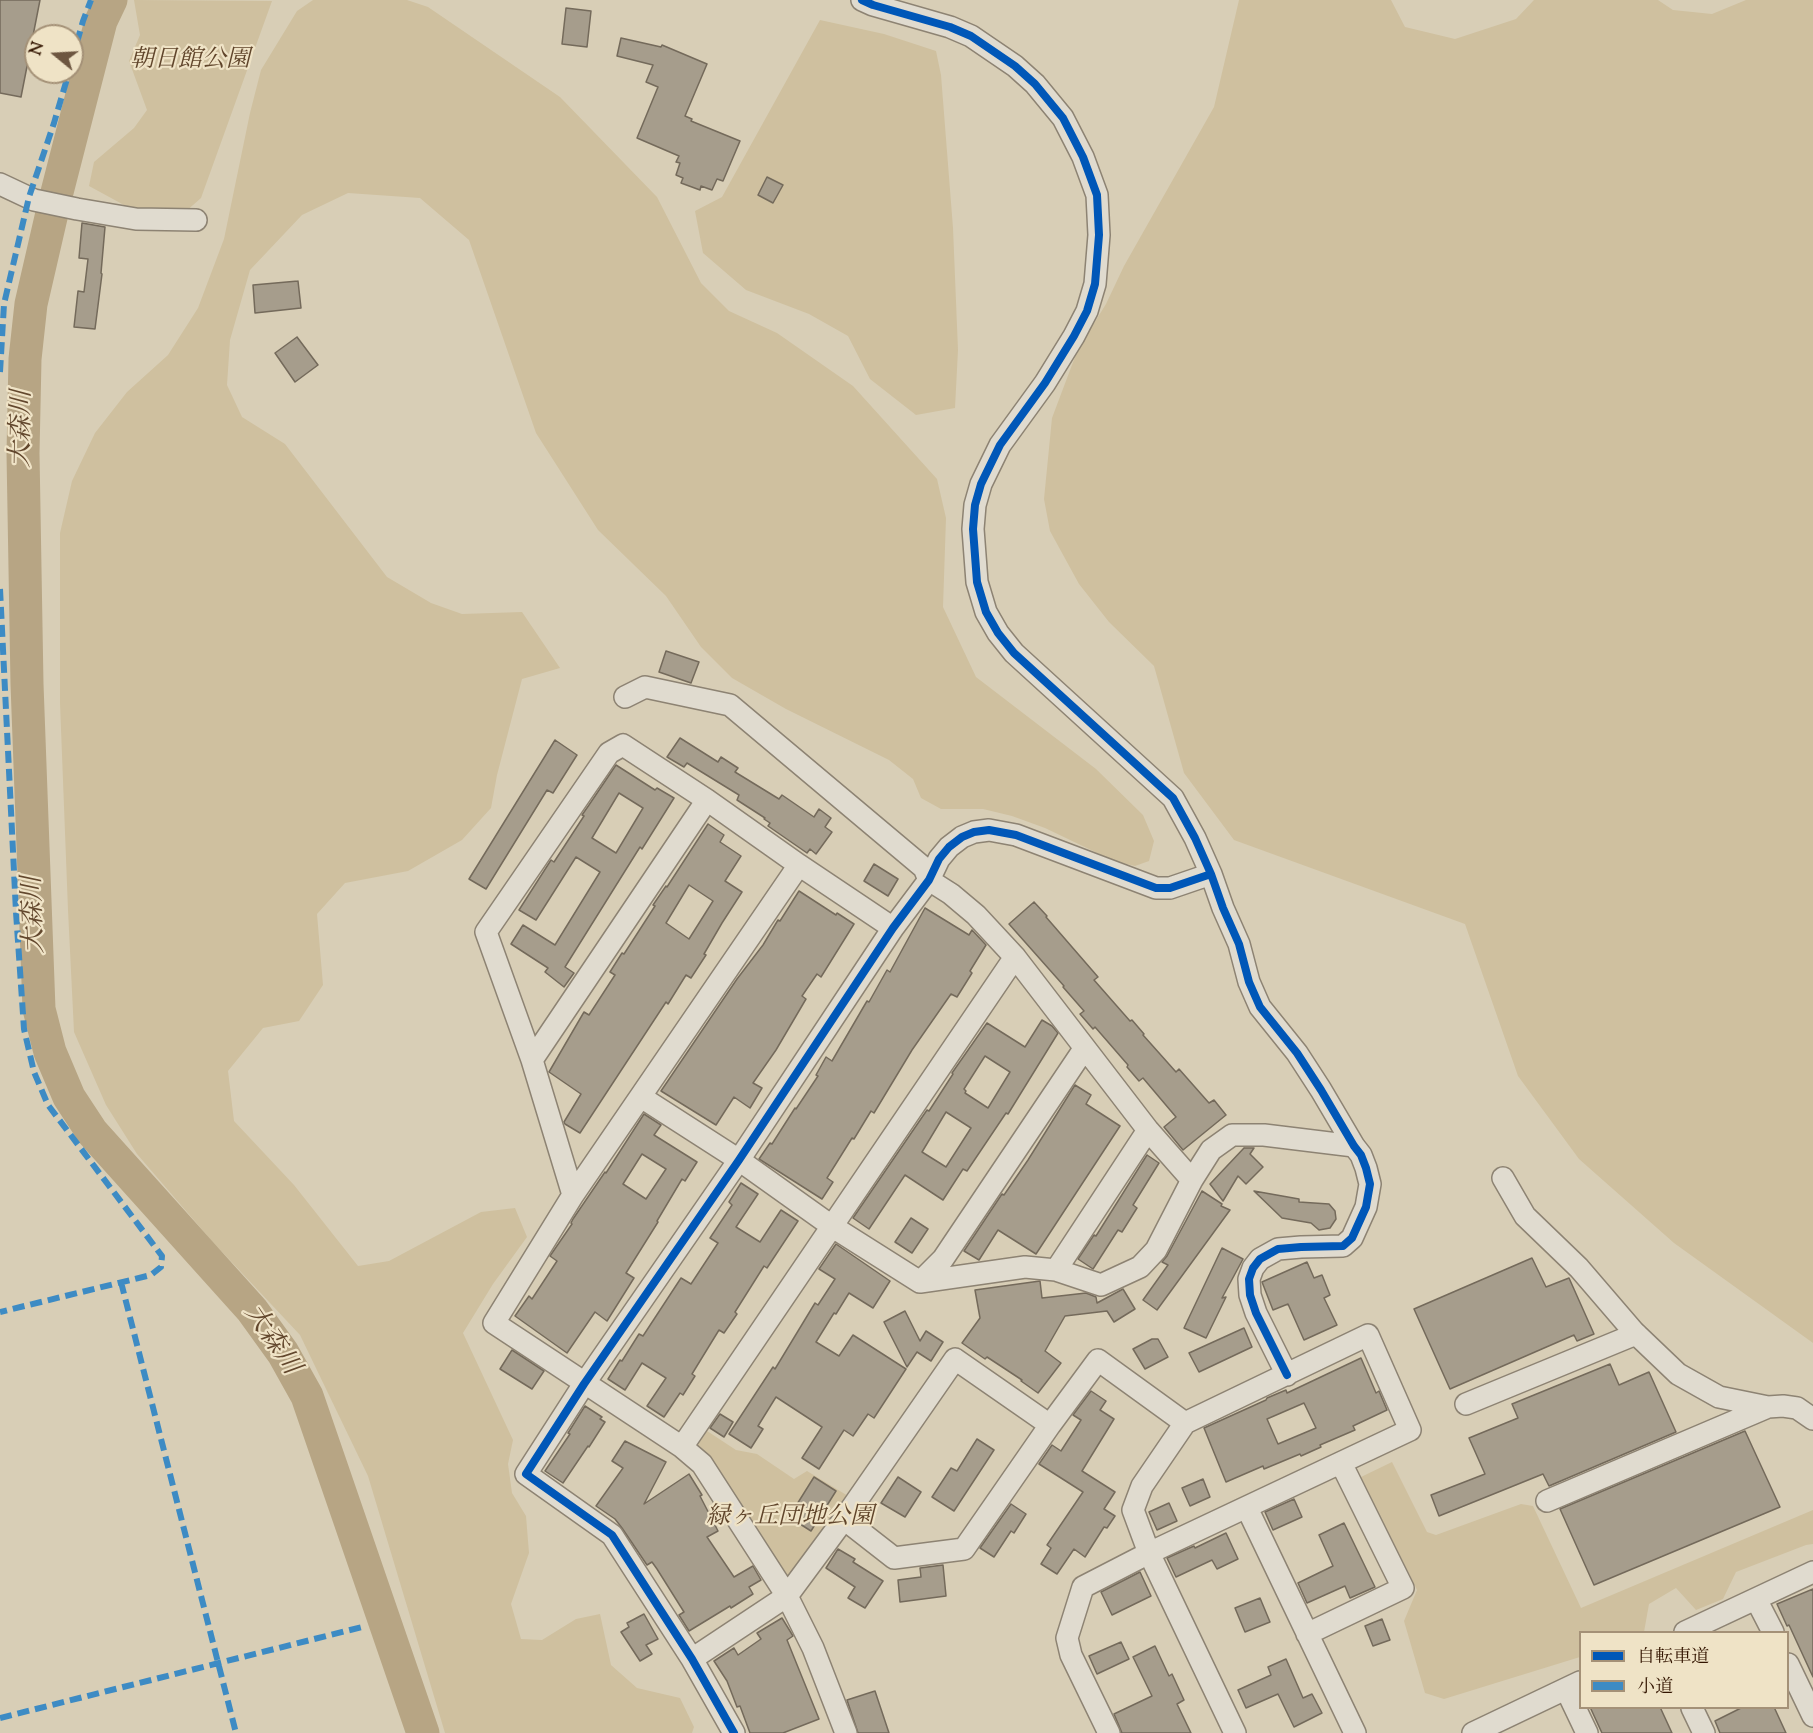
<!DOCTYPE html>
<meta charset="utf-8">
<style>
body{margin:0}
#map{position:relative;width:1813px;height:1733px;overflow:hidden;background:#d8ceb6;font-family:"Sorts Mill Goudy","Noto Serif JP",serif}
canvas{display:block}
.legend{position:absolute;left:1579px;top:1631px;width:210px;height:78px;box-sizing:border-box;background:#efe3c6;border:2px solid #a49177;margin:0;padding:8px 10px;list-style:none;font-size:18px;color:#331501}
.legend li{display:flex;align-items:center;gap:12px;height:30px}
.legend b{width:30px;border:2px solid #a49177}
.north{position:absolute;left:24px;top:24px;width:60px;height:60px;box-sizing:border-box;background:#efe3c6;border:2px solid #a49177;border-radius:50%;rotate:288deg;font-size:16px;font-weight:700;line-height:24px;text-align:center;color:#331501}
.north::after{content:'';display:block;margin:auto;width:21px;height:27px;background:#6d5640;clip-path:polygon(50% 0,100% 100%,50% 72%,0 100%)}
</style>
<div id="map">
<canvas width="1813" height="1733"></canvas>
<ul class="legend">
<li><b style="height:8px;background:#0057b8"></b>自転車道</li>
<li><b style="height:8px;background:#3d8bc4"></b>小道</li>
</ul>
<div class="north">N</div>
</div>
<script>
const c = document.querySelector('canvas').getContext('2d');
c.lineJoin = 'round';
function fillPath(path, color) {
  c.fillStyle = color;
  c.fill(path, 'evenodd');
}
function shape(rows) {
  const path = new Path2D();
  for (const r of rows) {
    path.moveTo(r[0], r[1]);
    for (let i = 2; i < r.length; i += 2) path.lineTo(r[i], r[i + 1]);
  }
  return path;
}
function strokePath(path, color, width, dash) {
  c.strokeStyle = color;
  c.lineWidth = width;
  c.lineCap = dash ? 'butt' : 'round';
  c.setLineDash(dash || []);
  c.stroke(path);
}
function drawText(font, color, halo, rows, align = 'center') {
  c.font = font + ' "Sorts Mill Goudy","Noto Serif JP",serif';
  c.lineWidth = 4.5;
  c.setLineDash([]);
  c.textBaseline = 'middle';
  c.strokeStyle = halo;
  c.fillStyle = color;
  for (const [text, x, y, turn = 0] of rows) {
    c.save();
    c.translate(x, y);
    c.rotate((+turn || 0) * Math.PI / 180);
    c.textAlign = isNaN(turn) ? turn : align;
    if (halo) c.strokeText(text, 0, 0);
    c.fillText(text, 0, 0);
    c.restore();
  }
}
const green = shape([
 [134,0,272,1,201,198,184,213,135,211,89,186,94,162,134,128,147,110,129,61,140,35],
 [313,0,407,0,428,7,560,97,657,197,701,283,729,311,777,333,853,386,937,479,946,518,943,607,976,677,1096,769,1143,815,1154,841,1149,861,1135,866,1114,861,1045,828,1012,816,983,809,941,809,921,798,913,779,889,760,786,709,732,678,701,647,666,596,598,530,536,433,469,240,420,198,348,193,302,215,250,270,230,340,227,385,242,417,285,444,387,577,431,603,462,614,522,612,560,668,522,679,497,775,491,808,462,840,408,871,345,883,317,914,323,985,299,1021,263,1028,228,1071,234,1121,294,1185,358,1266,389,1261,481,1212,515,1208,527,1237,493,1284,463,1333,513,1440,508,1464,512,1493,526,1516,529,1553,511,1604,521,1639,542,1640,576,1619,600,1614,611,1665,637,1688,680,1698,694,1727,692,1733,445,1733,368,1476,300,1335,211,1240,137,1154,106,1105,74,1032,68,910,60,703,60,533,72,481,95,433,127,392,168,355,198,308,224,239,250,113,261,70,297,11],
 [1239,0,1391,0,1405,27,1455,39,1516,19,1534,0,1658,0,1673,10,1712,14,1746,0,1813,0,1813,1343,1674,1243,1579,1159,1518,1076,1465,924,1234,840,1184,773,1154,666,1109,622,1079,584,1050,531,1044,499,1052,418,1078,349,1106,304,1124,266,1214,107],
 [820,20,884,34,936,51,941,75,953,228,958,350,955,408,916,415,870,379,848,336,809,314,746,290,703,253,695,211,722,197],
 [701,1427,736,1450,757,1454,794,1479,807,1471,853,1499,787,1588,689,1446],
 [1392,1462,1427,1532,1436,1535,1521,1504,1533,1506,1581,1608,1813,1510,1813,1544,1806,1545,1736,1572,1723,1599,1696,1610,1676,1588,1649,1604,1644,1632,1580,1632,1580,1657,1444,1699,1425,1693,1404,1621,1417,1590,1361,1477]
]);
const river = shape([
 [111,0,101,21,55,200,31,304,25,359,23,453,27,684,39,1009,50,1052,69,1097,92,1132,252,1310,283,1353,307,1396,423,1733]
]);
const building = shape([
 [0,0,40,0,21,97,0,93,0,0],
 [566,8,591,11,587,47,562,44,566,8],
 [621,38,661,47,662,45,707,64,685,116,692,119,691,121,740,141,723,181,717,179,712,190,701,186,700,190,681,183,683,178,676,175,680,163,676,162,679,156,637,138,658,87,646,82,653,65,617,56,621,38],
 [767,177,783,185,773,203,758,195,767,177],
 [82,223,105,227,101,273,102,274,95,329,74,327,78,291,84,292,88,259,79,258,82,223],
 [298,281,301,308,255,313,253,285,298,281],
 [297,337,318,365,295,382,275,353,297,337],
 [666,651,699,662,691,683,659,672,666,651],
 [680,738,718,762,721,757,738,768,735,772,779,799,782,795,814,817,819,809,831,818,825,827,832,832,816,854,810,849,807,853,768,826,770,823,764,819,765,818,737,800,739,795,687,763,684,767,667,757,680,738],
 [555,740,577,755,553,793,547,790,486,889,469,879,555,740],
 [616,765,655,790,657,788,674,798,642,849,640,847,565,967,574,973,564,987,545,972,548,968,511,944,523,925,555,945,600,872,576,857,536,920,519,910,551,860,554,862,584,816,582,815,589,805,616,765],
 [619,793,643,808,616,853,592,838,619,793],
 [708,824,724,835,720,842,741,856,725,881,742,892,722,923,704,954,706,955,691,978,686,975,668,1004,666,1002,580,1133,565,1124,564,1122,581,1094,549,1072,584,1012,589,1015,615,975,610,972,622,953,624,954,655,906,653,905,666,886,667,887,708,824],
 [689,885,713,901,689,939,666,923,689,885],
 [874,864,898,879,888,896,864,881,874,864],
 [799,891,836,915,837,913,854,924,821,977,817,974,802,996,806,999,776,1050,753,1083,762,1088,750,1108,734,1097,716,1125,661,1091,737,979,763,945,778,920,780,921,799,891],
 [1034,902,1047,916,1046,917,1098,977,1094,980,1130,1021,1132,1020,1144,1034,1143,1035,1176,1072,1179,1069,1209,1103,1214,1100,1226,1115,1183,1150,1164,1127,1176,1117,1143,1078,1139,1081,1127,1067,1128,1065,1095,1027,1093,1029,1080,1014,1084,1011,1063,987,1064,986,1009,924,1034,902],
 [925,908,969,935,972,930,986,945,970,971,972,973,957,997,951,994,912,1050,874,1113,871,1111,854,1139,852,1138,827,1178,833,1182,822,1199,759,1159,770,1143,772,1144,795,1108,796,1109,818,1076,816,1075,826,1057,832,1061,867,1001,869,1002,887,970,890,972,925,908],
 [1042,1020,1052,1026,1058,1033,1008,1114,1006,1113,967,1171,963,1169,943,1200,905,1175,869,1229,853,1218,927,1110,929,1111,953,1074,952,1073,987,1023,1025,1047,1042,1020],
 [985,1056,1010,1072,988,1108,965,1093,966,1091,964,1089,985,1056],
 [946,1112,971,1128,946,1167,922,1152,946,1112],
 [1075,1085,1091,1095,1086,1104,1120,1126,1036,1254,998,1230,979,1260,964,1251,1002,1194,1004,1195,1028,1160,1075,1085],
 [644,1114,661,1125,654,1135,697,1162,685,1181,682,1179,657,1221,658,1222,626,1273,634,1278,607,1321,595,1312,567,1353,515,1316,529,1296,532,1299,557,1261,550,1256,572,1224,571,1223,573,1219,605,1172,606,1173,644,1114],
 [642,1154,666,1169,646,1199,623,1184,642,1154],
 [1244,1148,1254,1148,1250,1154,1263,1167,1246,1184,1238,1176,1223,1201,1210,1184,1244,1148],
 [1147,1155,1159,1163,1133,1205,1137,1208,1122,1232,1118,1230,1093,1269,1078,1259,1094,1235,1096,1236,1147,1155],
 [741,1183,758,1194,736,1227,760,1242,781,1210,798,1221,767,1268,764,1266,735,1312,737,1314,724,1333,719,1330,692,1374,695,1376,683,1395,680,1393,664,1417,647,1406,666,1378,642,1363,625,1390,608,1379,620,1360,622,1361,639,1334,643,1336,681,1278,691,1284,718,1243,710,1238,732,1205,729,1202,741,1183],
 [1202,1191,1222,1204,1221,1206,1230,1210,1157,1310,1143,1300,1168,1265,1162,1262,1167,1256,1202,1191],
 [1254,1191,1299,1199,1299,1202,1329,1204,1335,1211,1336,1219,1330,1228,1319,1230,1311,1223,1282,1218,1254,1191],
 [911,1218,928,1229,912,1253,895,1242,911,1218],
 [836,1244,890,1281,873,1308,849,1293,836,1314,834,1313,816,1342,839,1356,853,1335,906,1369,874,1418,868,1414,853,1436,844,1430,819,1469,802,1458,822,1427,776,1397,758,1426,763,1429,751,1448,729,1434,773,1367,775,1369,815,1303,818,1305,835,1279,819,1269,836,1244],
 [1222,1248,1243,1259,1222,1298,1226,1297,1206,1338,1184,1328,1222,1248],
 [1532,1258,1546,1287,1569,1278,1594,1334,1577,1341,1574,1335,1450,1389,1414,1309,1532,1258],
 [1307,1262,1314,1278,1322,1275,1330,1295,1324,1298,1337,1325,1304,1340,1288,1304,1273,1310,1262,1282,1307,1262],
 [1040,1281,1042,1298,1086,1293,1096,1297,1097,1303,1123,1289,1135,1309,1114,1322,1107,1311,1065,1316,1045,1351,1061,1363,1038,1393,1021,1381,1022,1380,987,1357,985,1359,962,1343,980,1318,975,1290,1040,1281],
 [905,1311,920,1341,926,1331,943,1342,931,1361,917,1352,907,1367,884,1322,905,1311],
 [1244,1328,1252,1347,1199,1372,1189,1353,1244,1328],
 [1152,1339,1158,1339,1168,1357,1145,1369,1133,1349,1152,1339],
 [512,1350,544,1371,532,1389,500,1369,512,1350],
 [1361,1358,1376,1393,1379,1391,1387,1410,1353,1426,1355,1430,1320,1445,1321,1447,1301,1456,1300,1454,1264,1469,1263,1466,1226,1482,1204,1428,1266,1400,1267,1398,1286,1390,1287,1393,1361,1358],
 [1304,1403,1316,1428,1278,1444,1267,1419,1304,1403],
 [1610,1364,1619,1385,1649,1372,1676,1432,1549,1486,1543,1474,1439,1516,1431,1495,1485,1474,1469,1438,1518,1418,1512,1404,1610,1364],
 [1091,1391,1106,1401,1100,1410,1114,1419,1082,1471,1115,1492,1104,1509,1115,1516,1107,1528,1104,1527,1085,1557,1074,1549,1057,1574,1041,1564,1051,1548,1047,1545,1083,1492,1039,1464,1052,1445,1061,1451,1081,1420,1073,1415,1091,1391],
 [585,1406,602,1417,600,1419,605,1422,589,1447,588,1446,563,1483,545,1471,570,1434,568,1433,585,1406],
 [720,1414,733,1422,724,1437,710,1428,720,1414],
 [1745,1431,1780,1507,1594,1585,1560,1509,1745,1431],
 [977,1439,994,1450,954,1511,932,1497,951,1468,957,1471,977,1439],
 [625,1441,666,1462,644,1504,689,1474,702,1495,700,1496,718,1531,707,1537,734,1577,753,1566,761,1580,749,1587,753,1594,731,1608,730,1606,689,1631,679,1615,684,1612,657,1569,652,1562,647,1565,622,1528,615,1519,596,1506,623,1468,612,1461,625,1441],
 [814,1477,836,1491,811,1531,789,1517,814,1477],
 [898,1477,921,1492,905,1517,881,1503,898,1477],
 [1203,1479,1210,1497,1190,1506,1182,1488,1203,1479],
 [1294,1499,1302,1517,1273,1530,1265,1512,1294,1499],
 [1169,1503,1177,1521,1157,1530,1149,1512,1169,1503],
 [1011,1504,1026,1514,1014,1533,1011,1531,994,1557,980,1548,1011,1504],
 [1344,1523,1375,1587,1350,1598,1345,1586,1307,1603,1298,1583,1333,1566,1319,1535,1344,1523],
 [1226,1533,1238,1559,1217,1569,1212,1560,1176,1577,1167,1558,1194,1546,1195,1548,1226,1533],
 [838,1549,855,1559,853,1562,883,1581,865,1608,848,1598,855,1587,826,1568,838,1549],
 [943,1565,946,1596,900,1602,898,1580,921,1577,920,1568,943,1565],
 [1140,1572,1151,1596,1112,1615,1101,1592,1140,1572],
 [1813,1589,1813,1677,1789,1625,1787,1626,1777,1604,1813,1589],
 [1260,1598,1270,1622,1245,1632,1235,1608,1260,1598],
 [644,1614,658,1639,646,1645,652,1654,640,1661,621,1632,629,1627,627,1623,644,1614],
 [782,1618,793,1636,787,1640,819,1719,783,1733,750,1733,740,1706,737,1707,727,1681,714,1661,734,1648,738,1655,761,1639,757,1633,782,1618],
 [1382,1619,1390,1640,1373,1646,1365,1626,1382,1619],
 [1121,1642,1129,1659,1097,1674,1089,1656,1121,1642],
 [1155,1646,1169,1676,1172,1674,1184,1700,1177,1704,1191,1733,1122,1733,1114,1714,1152,1696,1133,1657,1155,1646],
 [1286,1659,1303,1698,1312,1694,1322,1713,1294,1727,1278,1694,1246,1708,1238,1690,1271,1675,1268,1667,1286,1659],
 [875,1691,889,1733,858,1733,847,1700,875,1691],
 [1590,1707,1660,1707,1672,1733,1602,1733,1590,1707],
 [1743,1707,1774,1707,1786,1733,1720,1733,1715,1721,1743,1707]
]);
const street = shape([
 [862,0,873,5,950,27,971,36,1015,66,1035,84,1063,118,1083,157,1097,195,1099,235,1095,284,1087,311,1074,336,1045,383,1000,445,981,484,975,505,973,529,977,582,986,612,998,633,1014,653,1173,798,1195,838,1211,874,1223,908,1239,944,1249,982,1260,1007,1297,1053,1321,1090,1354,1146,1361,1155,1366,1168,1370,1184,1366,1207,1352,1238,1343,1246,1301,1247,1278,1249,1260,1259,1253,1268,1249,1279,1250,1295,1256,1313,1287,1375],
 [0,184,34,200,77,209,136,219,196,220],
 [625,697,645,687,730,705,924,868,929,880,951,894,976,915,1015,957,1148,1130,1192,1180],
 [799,865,573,1195,494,1323,682,1447,702,1464,787,1596,813,1648,846,1733],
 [532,1060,707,800],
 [641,1097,739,1160,833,1227,920,1282,1025,1267,1056,1270,1101,1285,1140,1267,1156,1250,1192,1180,1211,1150,1232,1135,1264,1135,1354,1146],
 [1503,1178,1525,1216,1579,1268,1634,1332,1678,1374,1719,1397,1768,1407,1783,1406,1797,1408,1813,1419],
 [573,1195,532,1060,486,932,609,753,623,745,707,800,799,865,893,928],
 [1056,1270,1148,1130],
 [920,1282,943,1259,1084,1049],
 [1466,1404,1636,1334],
 [682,1447,1015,957],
 [1547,1501,1768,1407],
 [1247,1508,1355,1733],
 [844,1519,894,1558,964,1549,1050,1425,1098,1360,1185,1423],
 [1756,1599,1773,1632],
 [1685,1632,1813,1572],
 [1307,1634,1403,1588,1341,1463],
 [692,1659,787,1596,844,1519,955,1359,1050,1425],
 [1788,1664,1813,1716],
 [1566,1689,1587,1733],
 [1692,1708,1704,1733],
 [734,1733,692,1659,612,1535,526,1474,584,1384,739,1160,893,928,929,880,939,859,949,847,962,837,974,832,989,830,1016,835,1156,888,1170,888,1211,874],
 [1109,1733,1071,1655,1067,1638,1083,1587,1149,1553,1410,1430,1368,1335,1185,1423,1142,1486,1133,1510,1149,1553,1235,1733],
 [1473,1733,1580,1682]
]);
const quiet = shape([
 [72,60,83,21,91,0],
 [0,372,4,304,29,197,54,123,69,72],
 [0,589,16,912,24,1029,34,1072,48,1105,162,1256,161,1267,151,1275,0,1312],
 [121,1282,236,1733],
 [0,1718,366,1626]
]);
const cycleway = shape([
 [862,0,873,5,950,27,971,36,1015,66,1035,84,1063,118,1083,157,1097,195,1099,235,1095,284,1087,311,1074,336,1045,383,1000,445,981,484,975,505,973,529,977,582,986,612,998,633,1014,653,1173,798,1195,838,1211,874,1223,908,1239,944,1249,982,1260,1007,1297,1053,1321,1090,1354,1146,1361,1155,1366,1168,1370,1184,1366,1207,1352,1238,1343,1246,1301,1247,1278,1249,1260,1259,1253,1268,1249,1279,1250,1295,1256,1313,1287,1375],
 [734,1733,692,1659,612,1535,526,1474,584,1384,739,1160,893,928,929,880,939,859,949,847,962,837,974,832,989,830,1016,835,1156,888,1170,888,1211,874]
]);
const parkNames = [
 ["朝日館公園",190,62],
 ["緑ヶ丘団地公園",790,1519]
];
const waterNames = [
 ["大森川",24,429,-89],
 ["大森川",36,915,-92],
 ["大森川",270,1341,56]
];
fillPath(green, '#cfc09f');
strokePath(river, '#b7a584', 33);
fillPath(building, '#a69d8c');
strokePath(building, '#746a5b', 1.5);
strokePath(street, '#8d8373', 24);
strokePath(street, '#e0dbcf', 21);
strokePath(quiet, '#3d8bc4', 6, [12, 6]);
strokePath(cycleway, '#0057b8', 8);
drawText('italic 24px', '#60452b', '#efe3c6', parkNames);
drawText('italic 26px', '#62472d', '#efe3c6', waterNames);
</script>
